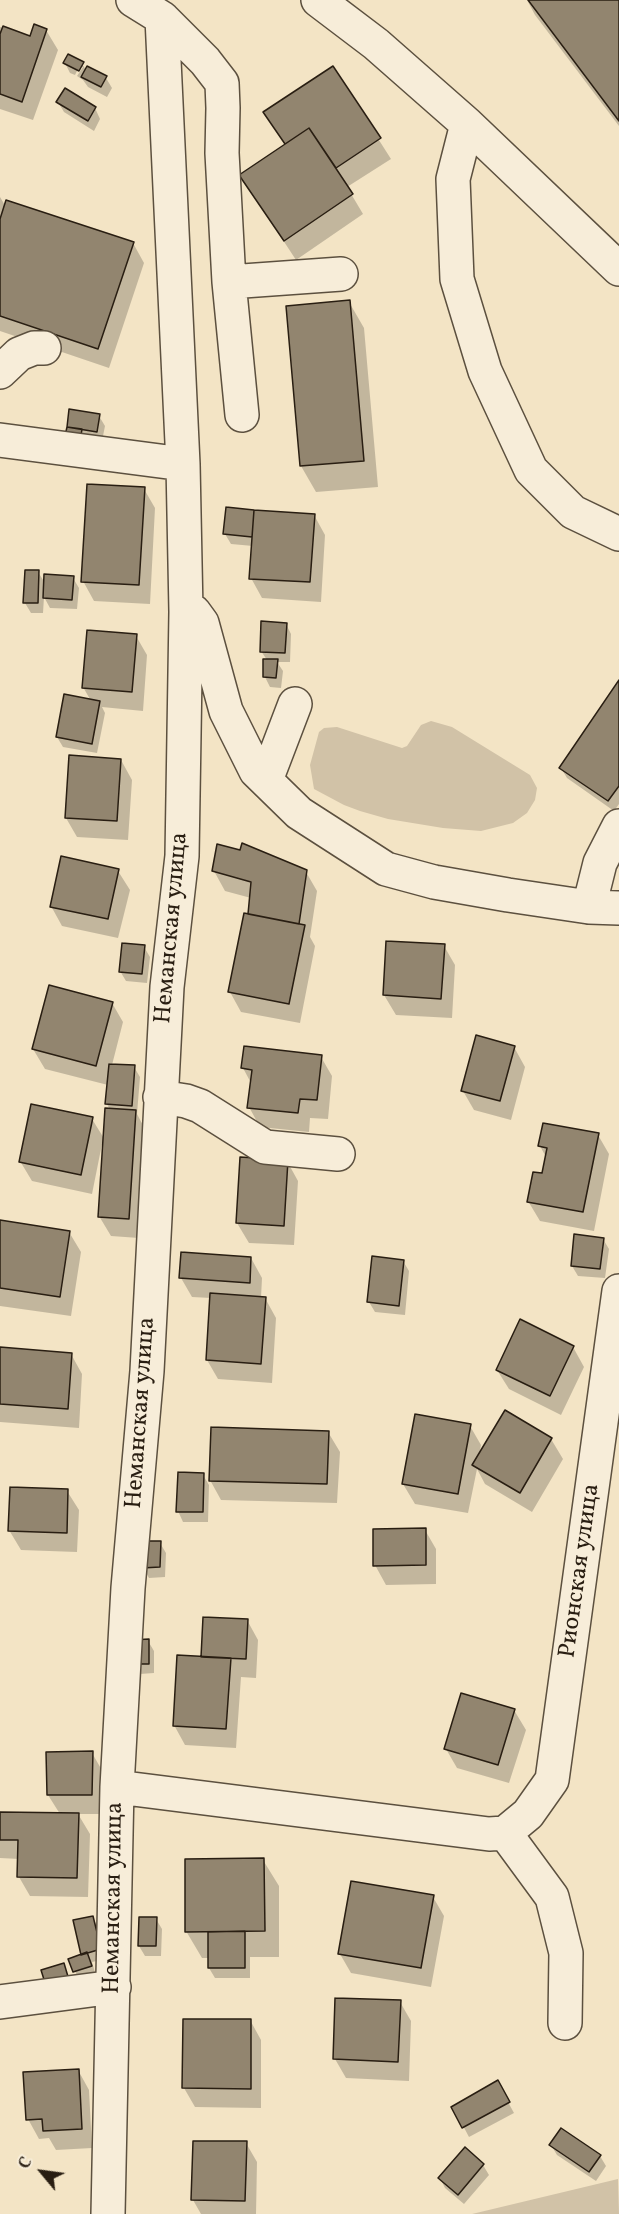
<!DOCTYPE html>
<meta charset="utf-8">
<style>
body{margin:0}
#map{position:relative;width:619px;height:2214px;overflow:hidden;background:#f3e4c5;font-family:Vollkorn,serif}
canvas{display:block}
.north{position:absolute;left:12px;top:2142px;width:60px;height:60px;-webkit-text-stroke:4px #f7edd9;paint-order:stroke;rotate:299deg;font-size:16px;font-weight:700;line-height:24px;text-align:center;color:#291e12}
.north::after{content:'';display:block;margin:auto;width:21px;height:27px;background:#291e12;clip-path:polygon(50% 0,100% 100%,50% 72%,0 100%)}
</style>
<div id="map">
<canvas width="619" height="2214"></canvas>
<div class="north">С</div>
</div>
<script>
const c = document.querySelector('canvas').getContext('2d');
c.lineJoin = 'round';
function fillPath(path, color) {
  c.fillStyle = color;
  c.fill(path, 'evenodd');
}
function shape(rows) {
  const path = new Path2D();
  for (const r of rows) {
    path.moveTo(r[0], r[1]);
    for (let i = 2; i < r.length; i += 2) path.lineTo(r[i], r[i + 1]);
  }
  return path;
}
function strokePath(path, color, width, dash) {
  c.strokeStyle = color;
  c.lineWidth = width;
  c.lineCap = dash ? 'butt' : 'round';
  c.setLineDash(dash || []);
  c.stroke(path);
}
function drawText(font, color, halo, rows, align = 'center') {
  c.font = font + ' Vollkorn,serif';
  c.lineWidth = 6;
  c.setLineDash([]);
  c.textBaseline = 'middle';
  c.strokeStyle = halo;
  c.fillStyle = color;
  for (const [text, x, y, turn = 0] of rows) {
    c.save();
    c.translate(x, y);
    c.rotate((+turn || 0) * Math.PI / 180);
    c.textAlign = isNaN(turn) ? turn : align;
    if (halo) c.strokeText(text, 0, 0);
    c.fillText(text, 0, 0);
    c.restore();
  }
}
const green = shape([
 [431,721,452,727,530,775,537,788,535,800,527,813,513,823,481,831,443,828,388,819,360,811,344,805,314,789,310,765,319,732,324,728,337,727,402,748,407,746,421,725],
 [618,2179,619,2214,472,2214]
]);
const shadow = shape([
 [527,0,619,0,619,126,535,15],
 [0,27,31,38,46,30,58,50,33,120,0,109],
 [65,63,82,64,86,70,106,78,112,88,107,97,88,87,83,80,77,76,83,67,79,67,75,75,70,73],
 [333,68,391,159,347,187,363,214,296,260,241,176,286,146,265,113],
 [58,102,95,108,100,119,94,131,64,112],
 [0,197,6,207,133,243,144,263,109,368,0,331],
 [349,302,364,328,378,487,316,492,301,466],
 [99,416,105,426,102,441,66,440],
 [144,489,155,508,150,604,94,601,83,581],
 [253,511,255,516,314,515,325,535,321,602,262,598,251,578,253,546,231,544,225,534],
 [38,572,45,583,73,578,79,588,77,609,50,608,44,597,43,613,31,613,25,603],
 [286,624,291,634,290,662,277,662,283,671,281,688,270,687,265,677,267,660,261,651],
 [136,636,147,655,143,711,102,707,105,713,97,753,63,747,57,737,91,701,83,687],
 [619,683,619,804,614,811,567,778,561,768],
 [121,760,132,780,128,840,77,837,66,818],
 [118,871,130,890,118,938,62,926,51,906],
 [214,871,306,872,317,891,310,937,315,946,300,1023,241,1012,230,992,250,916,251,898,225,891],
 [444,946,455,965,452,1018,396,1015,384,995],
 [144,947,150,957,147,983,126,981,120,971],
 [112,1003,123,1022,112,1065,134,1067,140,1077,137,1114,146,1131,139,1238,111,1236,99,1216,104,1144,102,1144,92,1194,32,1181,20,1161,92,1119,105,1140,110,1110,107,1104,108,1085,45,1069,33,1049],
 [514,1047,525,1067,511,1120,474,1110,463,1091],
 [321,1057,332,1076,328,1119,310,1118,309,1132,260,1127,249,1107,251,1083,243,1068],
 [598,1135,609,1154,594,1231,540,1221,528,1201,543,1175,546,1157,540,1146],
 [287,1161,298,1181,294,1245,249,1243,237,1223],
 [0,1222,69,1232,81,1252,71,1316,0,1306],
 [603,1239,609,1249,605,1278,578,1276,572,1266],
 [251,1258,262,1278,261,1298,265,1298,276,1318,272,1383,218,1379,207,1360,211,1298,192,1297,181,1278],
 [403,1261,409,1271,405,1315,375,1312,369,1302],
 [573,1347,584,1367,561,1415,509,1389,497,1370],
 [0,1349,71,1354,82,1374,79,1428,0,1422],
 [470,1426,481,1445,479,1456,551,1439,563,1459,532,1512,485,1484,477,1469,468,1513,415,1504,403,1484],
 [328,1432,340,1452,337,1503,221,1500,210,1480],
 [203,1475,209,1485,208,1522,183,1522,178,1511],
 [67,1491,79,1510,77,1552,21,1550,9,1530],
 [425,1530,436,1549,436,1584,386,1585,375,1565],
 [160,1543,166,1553,165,1577,149,1578,143,1567],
 [247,1620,258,1640,256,1678,241,1677,236,1748,185,1745,174,1725,202,1658],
 [148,1641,154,1651,154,1673,140,1674,135,1664],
 [514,1710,526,1730,509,1783,457,1768,446,1749],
 [92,1753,103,1772,103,1814,78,1814,90,1834,88,1897,30,1896,19,1877,19,1859,0,1858,0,1813,60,1814,48,1795],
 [263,1860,279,1886,279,1957,250,1957,250,1978,215,1978,209,1968,209,1958,202,1958,186,1931],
 [433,1897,444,1916,431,1987,351,1973,340,1954],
 [92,1917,98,1927,106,1959,92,1962,96,1976,80,1982,70,1960,83,1956],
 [156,1919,162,1929,161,1956,145,1956,139,1946],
 [400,2002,411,2021,409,2081,346,2078,335,2059],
 [250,2020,261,2040,261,2108,195,2107,184,2088],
 [78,2070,89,2090,92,2148,56,2150,49,2138,39,2139,28,2119],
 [497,2082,514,2113,469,2137,453,2107],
 [246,2143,257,2162,256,2214,201,2214,193,2200],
 [551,2145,600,2156,606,2166,596,2181,557,2155],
 [483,2165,489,2175,464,2204,445,2188,440,2178]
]);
const building = shape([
 [528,0,619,0,619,121,528,0],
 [34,24,47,29,22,102,0,94,0,34,3,26,30,36,34,24],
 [68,54,84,62,79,71,63,63,68,54],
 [87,66,107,76,101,87,81,77,87,66],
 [333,66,381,138,336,168,309,128,285,144,263,112,333,66],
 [65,88,96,107,88,121,56,102,65,88],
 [309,128,353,194,284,241,239,175,309,128],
 [6,200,134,242,98,349,0,316,0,219,6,200],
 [350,300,364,461,300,466,286,306,350,300],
 [69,409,100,414,97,432,67,427,69,409],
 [67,427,82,429,80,442,64,440,67,427],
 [87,484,145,487,139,585,81,582,87,484],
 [226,507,254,510,252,537,223,534,226,507],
 [254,510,315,514,310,582,249,579,254,510],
 [25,570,39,570,38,603,23,603,25,570],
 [44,574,74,576,72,600,43,598,44,574],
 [261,621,287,623,285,653,260,652,261,621],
 [87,630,137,634,132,692,82,688,87,630],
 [263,659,278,659,276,678,263,677,263,659],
 [619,680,619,786,608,801,559,768,619,680],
 [64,694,100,701,92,744,56,737,64,694],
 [69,755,121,759,117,821,65,818,69,755],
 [242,843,307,870,299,924,248,914,251,882,212,871,217,844,240,850,242,843],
 [61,856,119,869,108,919,50,907,61,856],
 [244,913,305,925,289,1004,228,992,244,913],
 [386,941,445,944,441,999,383,995,386,941],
 [122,943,145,945,142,974,119,972,122,943],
 [49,985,113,1002,96,1066,32,1049,49,985],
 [476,1035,515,1046,500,1101,461,1091,476,1035],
 [244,1046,322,1055,317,1100,300,1099,298,1113,247,1108,252,1070,241,1068,244,1046],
 [109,1064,135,1065,132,1106,105,1104,109,1064],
 [31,1104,93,1117,81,1175,19,1162,31,1104],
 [105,1108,136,1110,129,1219,98,1217,105,1108],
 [543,1123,599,1133,583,1212,527,1202,533,1172,542,1173,547,1148,538,1146,543,1123],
 [240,1157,288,1160,284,1226,236,1223,240,1157],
 [0,1220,70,1231,60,1297,0,1288,0,1220],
 [574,1234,604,1238,600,1269,571,1266,574,1234],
 [181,1252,251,1257,250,1283,179,1278,181,1252],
 [372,1256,404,1260,399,1306,367,1302,372,1256],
 [210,1293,266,1297,261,1364,206,1360,210,1293],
 [520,1319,574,1346,550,1396,496,1370,520,1319],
 [0,1347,72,1353,68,1409,0,1404,0,1347],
 [505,1410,552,1438,520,1493,472,1465,505,1410],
 [415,1414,471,1424,458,1494,402,1484,415,1414],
 [211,1427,329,1431,327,1484,209,1481,211,1427],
 [178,1472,204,1473,203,1512,176,1512,178,1472],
 [10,1487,68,1489,67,1533,8,1531,10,1487],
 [426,1528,426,1565,373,1566,373,1529,426,1528],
 [142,1541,161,1541,160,1567,142,1568,142,1541],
 [203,1617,248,1619,246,1659,201,1657,203,1617],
 [149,1639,149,1664,133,1664,132,1640,149,1639],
 [177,1655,231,1658,226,1729,173,1726,177,1655],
 [461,1693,515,1709,498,1765,444,1749,461,1693],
 [93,1751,92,1795,47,1795,46,1752,93,1751],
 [0,1812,79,1813,77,1878,17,1877,18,1840,0,1840,0,1812],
 [264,1858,265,1931,185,1932,185,1859,264,1858],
 [351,1881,434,1895,421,1968,338,1954,351,1881],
 [93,1916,101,1949,81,1955,73,1920,93,1916],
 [139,1917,157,1917,156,1946,138,1946,139,1917],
 [245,1931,245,1968,208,1968,208,1932,245,1931],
 [87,1952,92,1966,73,1972,68,1959,87,1952],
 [64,1963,69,1980,46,1986,41,1970,64,1963],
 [335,1998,401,2000,398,2062,333,2059,335,1998],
 [183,2019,251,2019,251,2089,182,2088,183,2019],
 [79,2069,82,2129,43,2131,42,2119,26,2120,23,2072,79,2069],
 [498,2080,510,2102,462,2128,451,2107,498,2080],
 [561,2128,601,2155,589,2172,549,2145,561,2128],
 [193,2141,247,2141,245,2201,191,2200,193,2141],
 [465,2147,484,2164,458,2195,438,2178,465,2147]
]);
const minor = shape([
 [133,0,162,18,183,464,186,612,194,612,202,623,226,711,256,771,299,813,386,869,434,882,508,895,589,907,619,908],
 [318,0,376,44,467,124,619,269],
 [162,18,205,61,222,83,223,108,222,153,229,282,242,415],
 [467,124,453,179,457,279,485,371,531,470,573,512,619,534],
 [229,282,341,274],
 [0,372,19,354,34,348,44,348],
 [0,440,183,464],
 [266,780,295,704],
 [589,907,600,863,619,826],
 [160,1097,186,1101,200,1106,265,1147,338,1154],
 [117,1787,489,1834,505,1833],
 [505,1833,528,1814,552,1780,619,1291],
 [505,1833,552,1897,566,1953,565,2023],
 [0,2002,114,1987],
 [108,2214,117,1787,128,1588,147,1371,167,987,182,856,186,612]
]);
const streetNames = [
 ["Неманская улица",173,928,-85],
 ["Неманская улица",142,1413,-86],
 ["Рионская улица",581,1571,-82],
 ["Неманская улица",115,1898,-89]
];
fillPath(green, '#d1c2a7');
fillPath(shadow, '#0003');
fillPath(building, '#92856f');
strokePath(building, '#291e12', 1.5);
strokePath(minor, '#5c503f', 36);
strokePath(minor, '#f7edd9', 33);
drawText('24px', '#291e12', '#f7edd9', streetNames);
</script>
